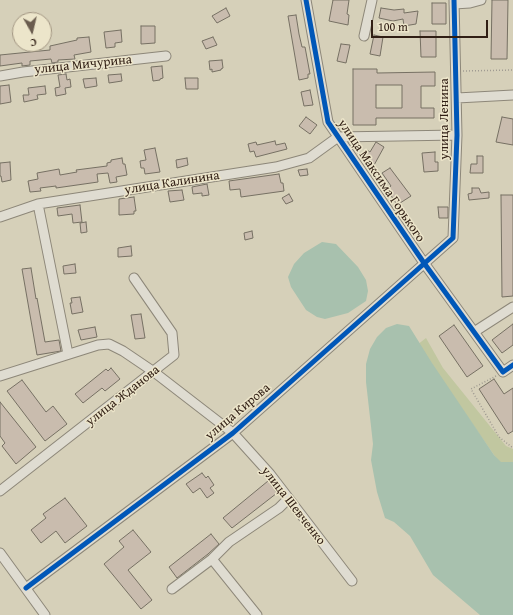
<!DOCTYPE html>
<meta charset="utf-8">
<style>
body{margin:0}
#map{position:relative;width:513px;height:615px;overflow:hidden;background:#d6d0b9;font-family:"Gentium Book Plus",serif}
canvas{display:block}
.north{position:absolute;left:12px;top:12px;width:40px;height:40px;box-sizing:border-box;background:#ece5ca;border:1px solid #a19581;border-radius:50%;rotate:172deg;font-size:11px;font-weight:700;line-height:16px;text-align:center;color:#301e14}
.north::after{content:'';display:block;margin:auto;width:14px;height:18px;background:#6a5c4e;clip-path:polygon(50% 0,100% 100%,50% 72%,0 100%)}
.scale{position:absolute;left:371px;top:20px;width:117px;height:18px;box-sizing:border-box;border:2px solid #301e14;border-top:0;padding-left:5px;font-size:12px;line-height:14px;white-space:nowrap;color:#301e14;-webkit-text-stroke:3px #ece5ca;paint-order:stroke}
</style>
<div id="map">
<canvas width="513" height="615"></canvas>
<div class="north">С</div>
<div class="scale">100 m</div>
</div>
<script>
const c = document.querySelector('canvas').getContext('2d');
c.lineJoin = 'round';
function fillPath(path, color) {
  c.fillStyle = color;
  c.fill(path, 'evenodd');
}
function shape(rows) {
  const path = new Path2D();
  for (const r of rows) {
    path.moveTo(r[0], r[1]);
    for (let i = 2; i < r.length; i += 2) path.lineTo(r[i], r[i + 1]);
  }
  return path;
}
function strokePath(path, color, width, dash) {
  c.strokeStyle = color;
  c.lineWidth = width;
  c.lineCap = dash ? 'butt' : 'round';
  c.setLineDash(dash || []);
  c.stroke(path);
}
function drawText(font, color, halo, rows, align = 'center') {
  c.font = font + ' "Gentium Book Plus",serif';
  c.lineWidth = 3;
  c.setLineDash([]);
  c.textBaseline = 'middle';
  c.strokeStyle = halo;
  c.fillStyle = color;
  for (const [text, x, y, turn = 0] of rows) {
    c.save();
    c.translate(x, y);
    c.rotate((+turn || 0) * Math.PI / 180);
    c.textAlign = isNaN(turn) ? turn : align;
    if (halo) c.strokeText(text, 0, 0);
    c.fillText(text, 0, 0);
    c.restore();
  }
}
const green = shape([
 [426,338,443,368,506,446,513,449,513,482,417,345]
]);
const water = shape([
 [322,242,336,244,358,267,366,280,368,291,366,301,348,313,325,319,317,317,306,310,291,287,288,277,294,264,304,253],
 [397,324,409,326,432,363,494,455,501,462,513,462,513,615,480,615,433,575,410,536,394,522,385,518,377,492,371,460,373,444,366,382,366,364,370,349,377,337,386,328]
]);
const building = shape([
 [333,0,349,0,347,14,349,15,348,25,329,21,333,0],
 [492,0,508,0,507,59,491,59,492,0],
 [432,3,446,3,446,24,432,24,432,3],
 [226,8,230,16,217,23,212,16,226,8],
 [381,8,394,10,404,9,404,13,418,11,416,24,404,26,403,19,393,21,379,18,381,8],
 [296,15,299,34,302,47,305,47,310,74,308,74,308,78,299,80,288,16,296,15],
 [141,26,155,26,155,43,141,44,141,26],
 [121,30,122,42,115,43,115,47,106,48,104,32,121,30],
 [420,31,436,31,436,57,421,57,420,31],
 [374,35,383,37,380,56,370,54,374,35],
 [89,37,91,52,74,55,75,59,58,60,58,62,52,63,51,59,30,61,30,65,22,66,22,63,0,66,0,55,50,50,50,46,77,40,77,38,89,37],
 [213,37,217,45,206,49,202,41,213,37],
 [341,44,350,45,346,63,337,61,341,44],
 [222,60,223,68,221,69,221,70,212,72,212,69,210,70,209,61,222,60],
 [162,66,163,78,160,79,160,80,153,81,151,67,162,66],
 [353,69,377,69,377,73,435,72,435,86,421,86,421,108,434,108,434,118,376,118,376,125,353,125,353,69],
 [376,85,402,85,402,108,376,108,376,85],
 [66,74,67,80,70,79,71,87,65,88,66,94,56,96,55,88,60,87,58,75,66,74],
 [121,74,122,81,109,83,108,75,121,74],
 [96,78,97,86,85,88,83,79,96,78],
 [185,78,198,78,198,89,186,89,185,78],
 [9,85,11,102,0,104,0,86,9,85],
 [45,86,46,94,37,95,38,99,24,102,23,95,29,95,28,88,45,86],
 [310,90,313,105,304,106,301,92,310,90],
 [306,117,317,125,310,134,299,126,306,117],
 [502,117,513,119,513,145,496,142,502,117],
 [275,141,276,145,285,143,287,149,256,157,254,151,250,152,248,144,256,142,257,145,275,141],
 [376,142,384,147,373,167,362,160,367,150,370,152,376,142],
 [155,148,160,172,145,174,144,168,141,168,140,161,146,160,144,150,155,148],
 [435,152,435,162,438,162,438,171,424,172,422,153,435,152],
 [477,156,483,156,483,173,470,173,471,164,477,164,477,156],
 [122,158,123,164,125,164,127,175,116,177,117,182,110,183,108,173,97,174,98,182,56,188,56,186,40,188,41,191,30,192,28,181,38,179,37,173,59,169,60,175,77,172,76,170,107,166,107,163,111,162,111,160,122,158],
 [187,158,188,165,177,168,176,160,187,158],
 [10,162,11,180,2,182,1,176,0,176,0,163,10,162],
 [390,168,411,196,397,205,387,189,391,186,382,173,390,168],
 [307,169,308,175,300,176,298,170,307,169],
 [279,174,281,183,283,183,284,191,241,197,240,189,230,190,229,181,279,174],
 [207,184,209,195,202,196,202,193,193,194,192,187,207,184],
 [472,188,479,188,481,193,489,192,489,198,469,200,468,194,472,193,472,188],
 [182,190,184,200,170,202,168,191,182,190],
 [289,194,293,201,286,204,282,198,289,194],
 [501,195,513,195,513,296,502,297,501,195],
 [134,197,136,211,134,211,134,214,119,215,119,199,134,197],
 [80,205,82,222,73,223,72,214,58,216,57,208,80,205],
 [438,207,448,207,448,218,439,218,438,207],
 [86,222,87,232,81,233,80,223,86,222],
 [252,231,253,238,245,240,244,233,252,231],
 [131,246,132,256,118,257,118,248,131,246],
 [75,264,76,273,64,274,63,266,75,264],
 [31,268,36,299,37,298,45,342,59,340,61,351,37,355,22,269,31,268],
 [80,297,83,312,72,314,70,303,72,303,71,298,80,297],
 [141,314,145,338,135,339,131,315,141,314],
 [513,324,513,345,502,353,492,340,513,324],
 [454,325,483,366,467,377,439,336,454,325],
 [95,327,97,337,81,340,78,330,95,327],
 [111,368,120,379,105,391,102,388,83,403,75,394,106,369,108,371,111,368],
 [494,379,504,394,513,388,513,431,508,434,479,389,494,379],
 [22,380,46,412,53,406,67,424,45,441,7,391,22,380],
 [0,402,36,447,16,464,2,446,5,443,0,436,0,402],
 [202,473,206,478,208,476,214,485,210,488,214,493,207,498,200,488,193,493,186,484,202,473],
 [268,481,277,493,232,528,223,518,268,481],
 [65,498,87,526,65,543,56,531,41,543,31,530,46,518,43,514,65,498],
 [133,530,151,552,128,570,152,600,141,609,104,564,124,547,119,541,133,530],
 [211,534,219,544,208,554,177,578,169,567,211,534]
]);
const path = shape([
 [463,71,513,70],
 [496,376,471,389,499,437,513,448]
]);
const minor = shape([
 [306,0,328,122,424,263,503,372,513,365],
 [454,4,470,3,481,0],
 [364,36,372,0],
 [0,76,23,72,166,56],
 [457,98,513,95],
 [338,137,457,135],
 [38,204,68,354],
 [0,217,38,204,276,167,309,158,338,137],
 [474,332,513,307],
 [0,376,98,345,109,344,123,351,154,372,233,433,270,474,352,581],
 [0,491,174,355,172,333,134,278],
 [0,553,45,615],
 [212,559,257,615],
 [26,588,233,433,453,238,457,135,454,0],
 [172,589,212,559,229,542,279,508,288,499]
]);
const cycleway = shape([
 [306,0,328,122,424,263,503,372,513,365],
 [26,588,233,433,453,238,457,135,454,0]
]);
const streetNames = [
 ["улица Мичурина",83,65,-6],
 ["улица Ленина",445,119,-90],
 ["улица Максима Горького",381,181,56],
 ["улица Калинина",172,183,-9],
 ["улица Жданова",123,396,-38],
 ["улица Кирова",238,412,-40],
 ["улица Шевченко",293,506,52]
];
fillPath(green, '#c1c7a0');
fillPath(water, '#a8c1ae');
fillPath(building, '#c9bcae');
strokePath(building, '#767063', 1);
strokePath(minor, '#8d8779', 11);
strokePath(path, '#a09b92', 1.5, [1, 2]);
strokePath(minor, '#dfdcd1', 9);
strokePath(cycleway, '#0057b8', 5);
drawText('13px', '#301e14', '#ece5ca', streetNames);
</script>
